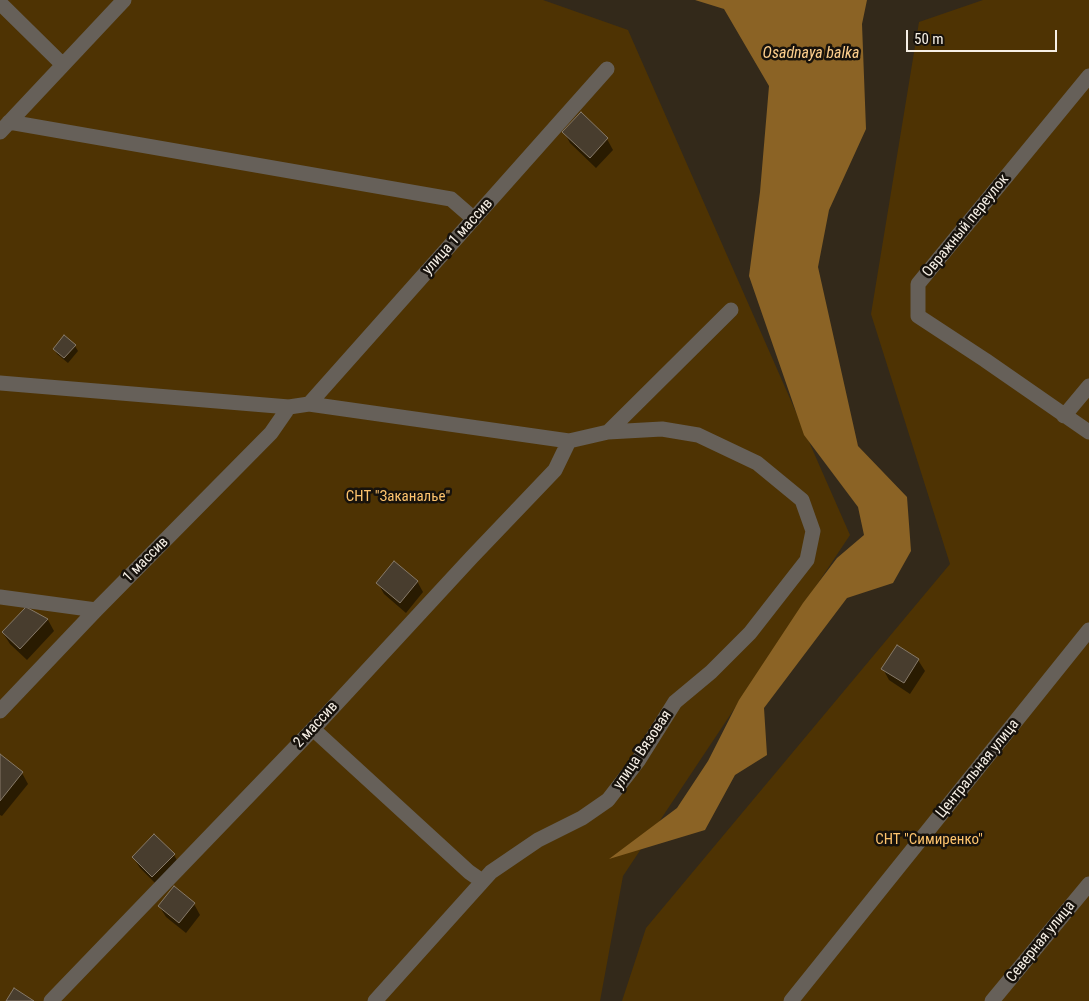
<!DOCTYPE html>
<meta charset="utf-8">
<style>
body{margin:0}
#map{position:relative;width:1089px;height:1001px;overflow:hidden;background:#33291a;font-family:"Roboto Condensed",sans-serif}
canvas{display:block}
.scale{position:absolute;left:906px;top:30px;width:151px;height:22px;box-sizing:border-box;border:2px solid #f6efe5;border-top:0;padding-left:6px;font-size:15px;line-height:18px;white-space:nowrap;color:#f6efe5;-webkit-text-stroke:4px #17120c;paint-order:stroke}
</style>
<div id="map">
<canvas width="1089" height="1001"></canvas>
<div class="scale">50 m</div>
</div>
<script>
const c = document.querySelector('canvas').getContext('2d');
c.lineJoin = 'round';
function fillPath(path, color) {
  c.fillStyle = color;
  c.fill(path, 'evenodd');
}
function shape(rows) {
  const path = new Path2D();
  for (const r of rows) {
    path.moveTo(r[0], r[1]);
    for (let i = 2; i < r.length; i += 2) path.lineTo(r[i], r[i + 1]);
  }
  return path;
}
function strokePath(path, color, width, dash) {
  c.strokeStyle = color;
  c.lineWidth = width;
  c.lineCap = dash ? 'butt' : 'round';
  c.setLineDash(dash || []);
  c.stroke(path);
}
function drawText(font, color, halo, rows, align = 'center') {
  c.font = font + ' "Roboto Condensed",sans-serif';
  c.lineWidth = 5;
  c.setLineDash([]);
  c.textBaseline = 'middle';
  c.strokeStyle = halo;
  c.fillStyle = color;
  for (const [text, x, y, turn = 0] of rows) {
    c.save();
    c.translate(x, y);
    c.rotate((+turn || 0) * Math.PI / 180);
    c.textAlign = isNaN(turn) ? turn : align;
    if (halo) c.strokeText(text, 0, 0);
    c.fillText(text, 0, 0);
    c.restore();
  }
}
const green = shape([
 [0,0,543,0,628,30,850,535,623,876,600,1001,0,1001],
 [983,0,1089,0,1089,1001,622,1001,646,928,950,564,871,314,919,22]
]);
const water = shape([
 [695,0,867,0,862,24,866,129,829,210,818,267,858,446,907,497,911,551,893,583,847,598,764,708,767,755,735,775,705,830,609,859,677,808,708,761,739,700,803,603,837,558,864,535,858,507,804,435,749,276,760,192,769,86,724,9]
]);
const shadow = shape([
 [581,114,607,139,613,150,596,168,570,143,564,132],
 [75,346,78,351,68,363,57,354,54,349],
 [417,581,423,592,406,613,384,594,378,583],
 [26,608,48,620,54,631,27,660,10,644,3,633],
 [918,660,925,671,910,694,889,680,883,669],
 [0,755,22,773,28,784,2,816,0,815],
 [174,855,180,866,159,887,140,868,133,857],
 [194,904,200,915,186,933,166,917,159,906]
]);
const building = shape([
 [581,112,608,138,590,158,562,132,581,112],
 [64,335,76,345,64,358,53,349,64,335],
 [394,561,418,581,400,603,376,583,394,561],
 [26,607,48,619,20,649,2,632,26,607],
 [897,645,919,659,904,683,881,669,897,645],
 [0,754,23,772,0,801,0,754],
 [154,834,175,854,152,877,132,857,154,834],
 [174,886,195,903,179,923,158,906,174,886],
 [14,988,34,1001,6,1001,14,988]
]);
const minor = shape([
 [0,3,63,65],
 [1089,76,918,284,918,316,985,360,1089,432],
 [9,122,451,199,474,219],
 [0,132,124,0],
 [0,383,289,407,309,404,569,441,608,432,662,429,698,435,757,463,802,500,813,531,807,560,750,633,711,672,675,702,638,761,608,800,582,818,538,840,491,872,375,1001],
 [309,404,607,69],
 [1064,416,1089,386],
 [608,432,731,310],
 [0,597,96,610],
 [0,711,96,610,271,433,289,407],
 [313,729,469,872,482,881],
 [51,1001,313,729,471,558,555,470,569,441],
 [791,1001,1089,630],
 [992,1001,1089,884]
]);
const streetNames = [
 ["Овражный переулок",966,226,-51],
 ["улица 1 массив",458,237,-48],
 ["1 массив",146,560,-45],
 ["2 массив",316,725,-47],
 ["улица Вязовая",643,750,-56],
 ["Центральная улица",978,769,-51],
 ["Северная улица",1041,942,-51]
];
const parkNames = [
 ["СНТ \"Заканалье\"",398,497],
 ["СНТ \"Симиренко\"",929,840]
];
const waterNames = [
 ["Osadnaya balka",811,54]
];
fillPath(green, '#4e3303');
fillPath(water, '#8b6325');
fillPath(shadow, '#0007');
fillPath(building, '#483d2e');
strokePath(building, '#867968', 1);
strokePath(minor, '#666059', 15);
drawText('15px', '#f6efe5', '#17120c', streetNames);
drawText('15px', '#fdc36d', '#17120c', parkNames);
drawText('italic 16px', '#fecf8d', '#17120c', waterNames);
</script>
